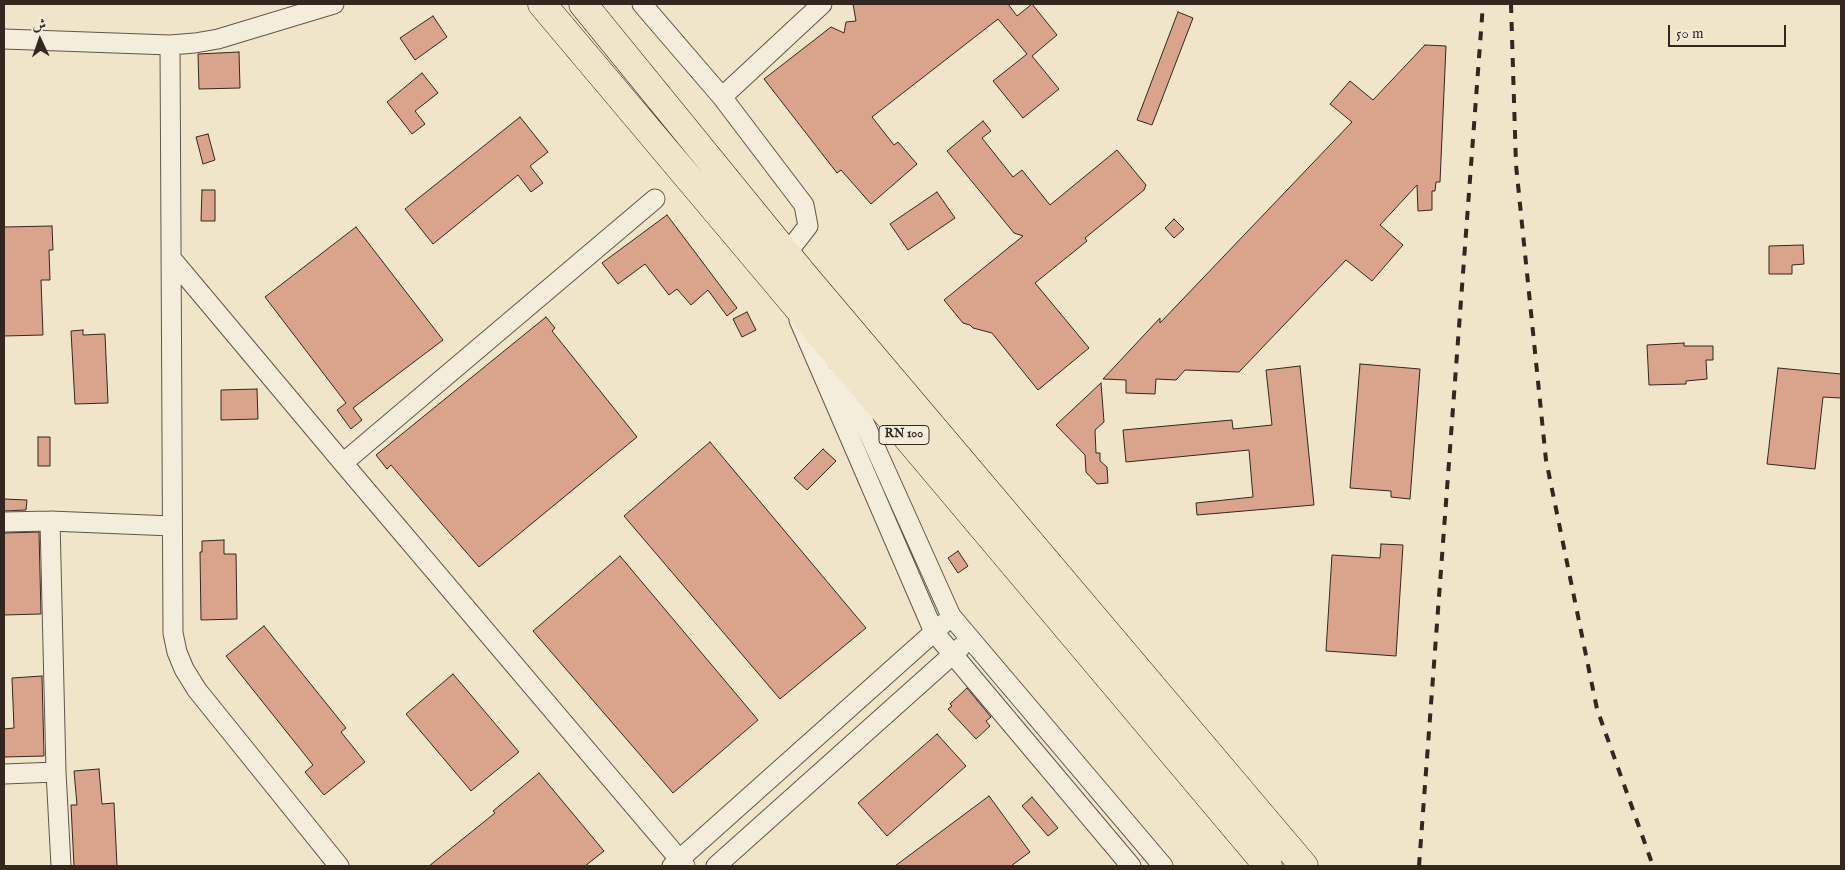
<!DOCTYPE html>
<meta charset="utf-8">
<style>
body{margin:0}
#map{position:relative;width:1845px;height:870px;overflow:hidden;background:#f0e4c9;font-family:"IM FELL English",Amiri,serif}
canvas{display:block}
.frame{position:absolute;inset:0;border:5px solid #332720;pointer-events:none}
.north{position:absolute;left:15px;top:15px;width:50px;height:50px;-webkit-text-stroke:4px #f5eddc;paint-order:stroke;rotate:357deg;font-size:14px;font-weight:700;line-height:20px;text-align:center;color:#332720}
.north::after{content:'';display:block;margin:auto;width:18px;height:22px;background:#332720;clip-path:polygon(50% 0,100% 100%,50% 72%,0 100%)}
.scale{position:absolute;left:1668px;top:25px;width:118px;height:22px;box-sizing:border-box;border:2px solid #332720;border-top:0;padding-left:6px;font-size:15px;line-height:18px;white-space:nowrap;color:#332720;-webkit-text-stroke:4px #f5eddc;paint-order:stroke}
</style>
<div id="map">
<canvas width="1845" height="870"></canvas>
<div class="frame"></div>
<div class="north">ش</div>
<div class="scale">50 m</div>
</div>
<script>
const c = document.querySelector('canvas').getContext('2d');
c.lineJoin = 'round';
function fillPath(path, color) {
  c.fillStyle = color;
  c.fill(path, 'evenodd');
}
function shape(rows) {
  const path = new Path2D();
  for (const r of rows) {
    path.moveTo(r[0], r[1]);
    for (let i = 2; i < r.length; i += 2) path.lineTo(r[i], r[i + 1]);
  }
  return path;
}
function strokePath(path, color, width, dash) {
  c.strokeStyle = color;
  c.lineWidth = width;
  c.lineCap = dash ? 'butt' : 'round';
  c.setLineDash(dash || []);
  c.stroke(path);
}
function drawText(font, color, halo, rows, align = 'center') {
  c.font = font + ' "IM FELL English",serif';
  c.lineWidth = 4;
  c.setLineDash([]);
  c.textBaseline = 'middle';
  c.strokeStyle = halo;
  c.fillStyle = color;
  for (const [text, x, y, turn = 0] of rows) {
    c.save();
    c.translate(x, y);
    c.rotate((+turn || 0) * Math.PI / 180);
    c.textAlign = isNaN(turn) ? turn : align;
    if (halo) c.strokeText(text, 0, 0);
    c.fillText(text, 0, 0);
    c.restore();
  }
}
const building = shape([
 [853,4,1008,4,1017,16,1032,4,1057,35,1032,56,1059,89,1023,118,993,81,1027,54,998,19,872,117,894,145,898,142,917,164,871,204,841,170,837,173,764,79,831,27,844,33,846,22,856,21,853,4],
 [1178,12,1193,18,1152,125,1137,120,1178,12],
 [433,16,447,37,415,60,400,38,433,16],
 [1425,45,1446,46,1440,182,1436,182,1435,191,1432,191,1432,210,1418,211,1417,185,1380,225,1403,245,1372,281,1346,260,1239,372,1185,370,1176,380,1156,379,1155,394,1126,393,1126,380,1103,379,1160,318,1160,323,1352,122,1330,104,1350,81,1373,100,1425,45],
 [239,52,240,88,199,89,198,54,239,52],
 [422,73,438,93,415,111,425,124,412,134,387,102,422,73],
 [520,117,548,152,530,166,543,183,531,192,518,175,433,244,405,209,520,117],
 [983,121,991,131,982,138,1013,177,1022,170,1050,205,1117,150,1146,185,1144,190,1085,238,1087,241,1035,283,1089,348,1038,390,992,333,973,328,970,325,963,323,944,300,1023,236,1014,233,947,151,983,121],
 [208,134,215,160,203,164,196,137,208,134],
 [202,190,215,190,215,221,201,221,202,190],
 [937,192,955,218,908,250,890,224,937,192],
 [667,215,737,308,727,316,708,290,691,305,677,289,669,295,645,264,618,284,602,263,667,215],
 [1174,219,1184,229,1174,238,1165,228,1174,219],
 [52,226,53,250,49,250,50,280,41,280,43,335,4,336,4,227,52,226],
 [356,227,443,340,353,408,362,420,351,429,337,410,346,403,265,297,356,227],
 [1803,245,1804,264,1792,265,1792,274,1769,274,1769,246,1803,245],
 [747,312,756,330,742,337,733,319,747,312],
 [546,317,555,328,552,331,637,437,479,567,391,465,387,469,376,455,546,317],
 [83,330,83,335,105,334,108,403,75,404,71,331,83,330],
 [1684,343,1684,346,1713,346,1713,360,1706,360,1707,379,1686,381,1686,384,1649,385,1647,345,1684,343],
 [1360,364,1420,369,1410,499,1391,497,1391,491,1350,488,1360,364],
 [1300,366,1314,505,1197,515,1196,503,1253,497,1249,450,1126,462,1123,430,1232,420,1233,429,1272,425,1266,370,1300,366],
 [1778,368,1841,374,1841,398,1823,397,1815,469,1767,464,1778,368],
 [1101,383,1104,422,1095,430,1096,453,1100,453,1100,461,1107,467,1108,483,1097,484,1086,472,1085,455,1056,425,1101,383],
 [257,389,258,419,221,420,221,390,257,389],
 [38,437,50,437,50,466,38,466,38,437],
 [710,442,866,628,780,699,624,516,710,442],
 [823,449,836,461,807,490,794,478,823,449],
 [4,499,27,500,26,510,4,511,4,499],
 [39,532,41,614,4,615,4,533,39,532],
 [224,540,224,554,236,554,237,619,201,620,200,552,202,552,202,541,224,540],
 [1381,544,1403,545,1396,656,1326,651,1332,555,1380,558,1381,544],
 [958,551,968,566,958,573,948,558,958,551],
 [620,556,758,720,673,793,533,631,620,556],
 [264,626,346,728,341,732,365,762,324,795,305,772,313,765,226,656,264,626],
 [453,674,519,752,471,791,406,714,453,674],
 [42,676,44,756,4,757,4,729,14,728,12,678,42,676],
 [967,688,991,717,986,721,990,726,976,739,948,709,952,706,950,704,967,688],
 [937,734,966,766,887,836,858,803,937,734],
 [99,769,102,804,114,803,117,866,74,866,71,805,77,805,74,771,99,769],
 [539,773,604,851,585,866,429,866,495,813,493,811,539,773],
 [989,796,1030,852,1011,866,895,866,989,796],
 [1032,797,1058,828,1048,836,1022,806,1032,797]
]);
const minor = shape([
 [642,4,722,97,804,205,808,226,787,253],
 [4,39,170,45,195,43,218,39,334,4],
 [170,45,173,633,177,652,184,669,197,690,339,866],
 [722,97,822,4],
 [171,258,343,463,685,866],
 [799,320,934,632,1131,866],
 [840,369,951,616,1163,866],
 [343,463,655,199],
 [50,521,56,772,61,866],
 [4,522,50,521,172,526],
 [4,774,56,772],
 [672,866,943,624],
 [716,866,961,647]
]);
const highway = shape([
 [542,4,1268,866],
 [583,4,802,273,1304,866]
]);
const rail = shape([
 [1511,4,1516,165,1546,460,1597,709,1653,866],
 [1419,866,1483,4]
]);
const shields = [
 [904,435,50]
];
const shieldNames = [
 ["RN 100",904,435]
];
fillPath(building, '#daa38c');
strokePath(building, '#332720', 1);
strokePath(minor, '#62564a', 21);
strokePath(highway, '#332720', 29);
strokePath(minor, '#f5eddc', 19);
strokePath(highway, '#f0e4c9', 28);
strokePath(rail, '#332720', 4, [9, 9]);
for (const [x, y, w] of shields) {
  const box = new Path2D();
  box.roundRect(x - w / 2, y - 9.5, w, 19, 4);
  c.fillStyle = '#f5eddc';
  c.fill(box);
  strokePath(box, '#332720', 1);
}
drawText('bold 12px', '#332720', null, shieldNames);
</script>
